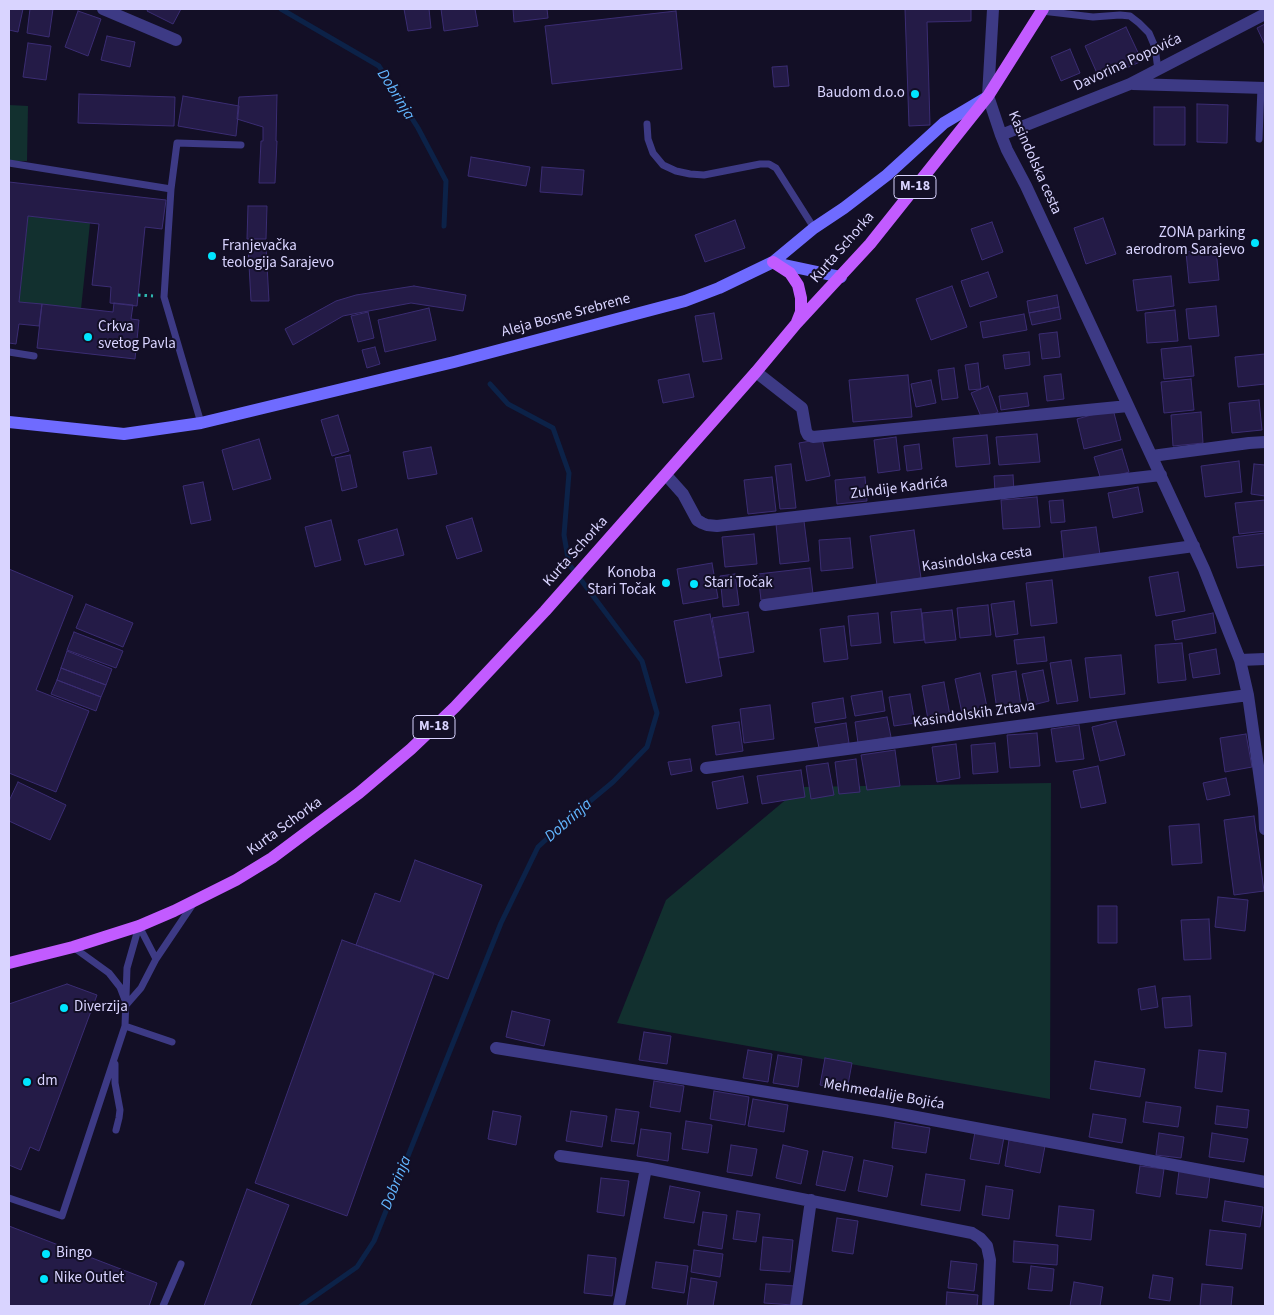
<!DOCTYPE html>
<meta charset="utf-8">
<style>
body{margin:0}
#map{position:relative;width:1274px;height:1315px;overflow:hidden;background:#130f26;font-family:"Source Sans 3",sans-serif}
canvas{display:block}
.frame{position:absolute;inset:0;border:10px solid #d9d4ff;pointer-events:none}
</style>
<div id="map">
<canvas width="1274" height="1315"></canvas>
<div class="frame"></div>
</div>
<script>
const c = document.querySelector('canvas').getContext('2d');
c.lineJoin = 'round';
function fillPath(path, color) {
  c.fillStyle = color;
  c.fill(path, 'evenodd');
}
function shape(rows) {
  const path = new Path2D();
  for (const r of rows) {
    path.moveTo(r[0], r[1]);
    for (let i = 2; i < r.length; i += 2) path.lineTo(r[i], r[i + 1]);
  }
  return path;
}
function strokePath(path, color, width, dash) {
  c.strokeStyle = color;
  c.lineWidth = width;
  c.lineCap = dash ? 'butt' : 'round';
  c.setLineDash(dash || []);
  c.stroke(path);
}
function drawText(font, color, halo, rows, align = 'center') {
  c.font = font + ' "Source Sans 3",sans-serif';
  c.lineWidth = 4;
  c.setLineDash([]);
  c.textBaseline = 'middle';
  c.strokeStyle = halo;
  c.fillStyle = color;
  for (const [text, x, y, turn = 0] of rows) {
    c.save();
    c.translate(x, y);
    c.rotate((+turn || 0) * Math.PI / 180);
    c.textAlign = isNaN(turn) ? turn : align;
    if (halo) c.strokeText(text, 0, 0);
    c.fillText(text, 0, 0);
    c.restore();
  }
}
const green = shape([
 [9,105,28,106,27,161,9,161],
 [28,216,90,223,81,309,19,302],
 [1051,783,1050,1099,617,1023,666,900,801,787]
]);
const stream = shape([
 [281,9,379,66,418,128,446,181,444,226],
 [301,1306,357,1267,374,1241,501,923,538,847,565,822,613,782,647,747,657,713,642,661,569,564,564,535,569,473,553,428,508,404,490,384]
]);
const building = shape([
 [9,9,23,9,18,32,9,30,9,9],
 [30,9,53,9,49,37,27,33,30,9],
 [148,9,181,9,173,24,147,11,148,9],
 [404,9,429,9,431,28,408,31,404,9],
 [441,9,475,9,478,26,444,31,441,9],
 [513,9,547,9,548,18,514,22,513,9],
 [905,9,971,9,971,21,927,22,930,125,909,126,905,9],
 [78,11,101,19,88,56,65,47,78,11],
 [676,11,682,69,552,84,545,26,676,11],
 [1265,24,1265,45,1257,28,1265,24],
 [1126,27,1142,61,1100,80,1085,46,1126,27],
 [107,36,135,42,130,67,101,60,107,36],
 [28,43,51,46,46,80,23,77,28,43],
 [1070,49,1080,73,1061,81,1051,57,1070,49],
 [787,66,789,86,774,87,772,67,787,66],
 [79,94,175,97,174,126,78,123,79,94],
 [277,95,276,141,277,141,275,183,259,183,261,141,263,141,263,127,237,119,239,97,277,95],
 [183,96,239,106,236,136,178,126,183,96],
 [1197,104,1228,105,1227,143,1197,142,1197,104],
 [1154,107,1185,107,1185,145,1154,145,1154,107],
 [471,157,530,167,526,186,468,176,471,157],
 [542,167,584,170,582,195,540,192,542,167],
 [9,182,166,200,162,229,145,227,137,306,110,303,111,287,92,285,99,224,28,216,19,302,42,304,39,326,19,324,16,344,9,343,9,182],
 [248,206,267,206,266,239,247,239,248,206],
 [1103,218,1116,254,1086,264,1074,228,1103,218],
 [735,220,745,248,705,262,695,235,735,220],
 [992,222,1003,252,982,260,971,229,992,222],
 [266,246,269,301,251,301,248,247,266,246],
 [1216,249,1219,280,1189,283,1186,252,1216,249],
 [988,272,997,297,970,307,961,281,988,272],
 [1171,276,1174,306,1137,311,1133,280,1171,276],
 [414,286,466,295,463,311,411,303,358,313,343,316,293,345,285,329,336,301,356,295,414,286],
 [952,286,967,327,931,340,916,299,952,286],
 [1057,295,1059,307,1029,313,1027,301,1057,295],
 [114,303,133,305,131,319,139,320,135,359,37,348,42,304,113,312,114,303],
 [1216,306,1219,336,1189,339,1186,309,1216,306],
 [1059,307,1061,319,1032,325,1029,313,1059,307],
 [429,308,436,340,385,352,378,320,429,308],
 [1175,310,1178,341,1147,343,1145,313,1175,310],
 [368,312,374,338,358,342,351,316,368,312],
 [714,313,722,359,703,362,695,316,714,313],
 [1024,314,1027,330,983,338,980,322,1024,314],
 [1057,332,1060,357,1042,359,1039,334,1057,332],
 [1191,346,1194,376,1164,379,1161,349,1191,346],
 [375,347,380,364,367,368,362,350,375,347],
 [1029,352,1030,365,1005,369,1003,355,1029,352],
 [1265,354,1265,384,1238,387,1235,357,1265,354],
 [978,363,981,389,969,390,965,365,978,363],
 [954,368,958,398,942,400,938,370,954,368],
 [689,374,694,397,663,403,658,380,689,374],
 [1061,374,1064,399,1047,401,1044,376,1061,374],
 [908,375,912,417,853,422,849,380,908,375],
 [1191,379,1194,410,1164,413,1161,382,1191,379],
 [931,380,936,403,916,407,911,384,931,380],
 [988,386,998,412,982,419,971,393,988,386],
 [1027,393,1029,406,1001,410,999,396,1027,393],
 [1259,400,1262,430,1232,433,1229,403,1259,400],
 [1113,409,1121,440,1084,449,1077,419,1113,409],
 [1201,412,1203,443,1173,446,1171,415,1201,412],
 [338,415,349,451,332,456,321,420,338,415],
 [1037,434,1040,462,999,465,996,437,1037,434],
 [987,435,990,464,956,467,953,438,987,435],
 [896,437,900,470,878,473,874,440,896,437],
 [259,439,271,479,233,490,222,450,259,439],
 [822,439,830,476,806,481,799,443,822,439],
 [919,444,922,469,907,471,904,446,919,444],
 [431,447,437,474,408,479,403,452,431,447],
 [1122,449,1129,472,1101,480,1094,457,1122,449],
 [350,455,357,487,342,491,335,458,350,455],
 [1239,461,1242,492,1205,497,1201,466,1239,461],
 [791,464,796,508,780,509,775,466,791,464],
 [1254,464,1265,465,1265,496,1251,494,1254,464],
 [1013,475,1014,491,995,492,994,476,1013,475],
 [772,477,776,511,748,514,744,480,772,477],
 [865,477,867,501,837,504,835,480,865,477],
 [203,482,211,520,191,524,183,486,203,482],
 [1138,487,1143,512,1113,518,1108,493,1138,487],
 [1037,497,1040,527,1003,529,1001,500,1037,497],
 [1063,500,1065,522,1051,523,1049,501,1063,500],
 [1265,500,1265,531,1239,534,1235,503,1265,500],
 [472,518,482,551,457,559,446,526,472,518],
 [331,520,341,560,315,567,305,527,331,520],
 [804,521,809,561,780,564,776,524,804,521],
 [1096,527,1100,555,1064,560,1061,531,1096,527],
 [397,529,404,555,365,565,358,540,397,529],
 [914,530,921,578,877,585,870,536,914,530],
 [1265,533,1265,565,1237,568,1233,537,1265,533],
 [754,534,757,564,725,567,722,537,754,534],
 [850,538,853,568,821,571,819,540,850,538],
 [712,563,718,598,683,604,677,569,712,563],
 [810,568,813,594,761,600,758,574,810,568],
 [9,569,73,596,36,690,89,711,56,792,9,773,9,569],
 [1178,572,1185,611,1156,616,1149,577,1178,572],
 [735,574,739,605,723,607,720,576,735,574],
 [1052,580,1057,623,1031,626,1026,583,1052,580],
 [1014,601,1018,634,996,637,991,604,1014,601],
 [86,604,133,623,123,647,76,628,86,604],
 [988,605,991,635,960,638,957,608,988,605],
 [921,609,924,640,894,643,891,612,921,609],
 [952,610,956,640,925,643,922,613,952,610],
 [748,612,754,652,719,658,712,618,748,612],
 [878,613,881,643,851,646,848,616,878,613],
 [1213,613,1216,633,1175,640,1172,621,1213,613],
 [710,614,722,676,686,683,674,621,710,614],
 [844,626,848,659,824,662,820,629,844,626],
 [74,632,123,651,116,668,67,650,74,632],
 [1044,637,1047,661,1017,664,1014,640,1044,637],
 [1182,643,1186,680,1158,683,1155,645,1182,643],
 [1216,649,1220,674,1193,678,1189,654,1216,649],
 [67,651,112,669,106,685,61,668,67,651],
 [1121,655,1125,694,1090,698,1085,658,1121,655],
 [1071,660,1078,701,1057,704,1050,663,1071,660],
 [61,668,106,685,101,697,57,680,61,668],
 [1043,670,1049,701,1029,706,1022,674,1043,670],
 [1016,671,1021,706,997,710,992,675,1016,671],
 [980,673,988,712,963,718,955,679,980,673],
 [57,680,101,697,96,711,51,694,57,680],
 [944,682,951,721,929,725,922,686,944,682],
 [882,691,885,711,855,716,851,696,882,691],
 [910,694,915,723,894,726,889,697,910,694],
 [843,698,846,718,815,723,812,703,843,698],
 [770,705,774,739,744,743,740,709,770,705],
 [887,717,891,737,858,743,855,722,887,717],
 [1116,721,1125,755,1100,761,1092,727,1116,721],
 [739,722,743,751,716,755,712,726,739,722],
 [846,723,849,743,819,748,815,728,846,723],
 [1079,725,1084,759,1056,762,1051,729,1079,725],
 [1037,733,1040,766,1010,768,1007,735,1037,733],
 [1246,734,1252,767,1225,772,1220,738,1246,734],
 [995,743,998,772,973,774,971,745,995,743],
 [956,744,960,778,937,782,932,747,956,744],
 [895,750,900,786,867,790,861,755,895,750],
 [690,759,692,771,671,775,668,762,690,759],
 [856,759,860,792,839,794,835,762,856,759],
 [828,763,834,795,811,799,806,766,828,763],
 [1098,766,1106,803,1081,808,1073,771,1098,766],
 [801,770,805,797,762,804,757,776,801,770],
 [743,776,748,803,717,809,712,782,743,776],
 [1226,778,1230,795,1207,800,1203,783,1226,778],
 [18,782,66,805,50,840,9,821,9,801,18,782],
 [1254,816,1264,891,1234,895,1224,820,1254,816],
 [1199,824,1202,863,1172,865,1169,826,1199,824],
 [415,860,482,885,448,979,356,945,375,893,400,902,415,860],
 [1218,897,1248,900,1245,931,1215,927,1218,897],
 [1098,906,1117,906,1117,943,1098,943,1098,906],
 [1209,919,1211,959,1184,960,1181,920,1209,919],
 [342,940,434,973,347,1216,255,1183,342,940],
 [67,984,97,995,39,1151,30,1147,21,1170,9,1165,9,1004,67,984],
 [1155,986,1158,1007,1141,1010,1138,989,1155,986],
 [1190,996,1192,1026,1165,1028,1162,998,1190,996],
 [512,1011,550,1020,544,1046,506,1037,512,1011],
 [644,1032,671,1036,667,1064,639,1060,644,1032],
 [748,1050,772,1054,768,1082,743,1078,748,1050],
 [1199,1050,1226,1053,1222,1092,1195,1088,1199,1050],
 [778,1055,802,1059,798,1087,773,1083,778,1055],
 [825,1058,852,1063,847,1090,820,1085,825,1058],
 [1095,1061,1145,1069,1140,1097,1090,1089,1095,1061],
 [654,1081,684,1086,680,1112,650,1107,654,1081],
 [714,1091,749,1097,745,1125,710,1119,714,1091],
 [753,1099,788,1105,784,1132,748,1126,753,1099],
 [1146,1102,1181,1107,1178,1127,1143,1122,1146,1102],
 [1217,1106,1249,1110,1247,1128,1215,1124,1217,1106],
 [616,1109,639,1112,634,1144,611,1141,616,1109],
 [493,1111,521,1116,516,1145,488,1139,493,1111],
 [571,1111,607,1116,602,1147,566,1141,571,1111],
 [1093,1114,1126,1119,1122,1143,1089,1137,1093,1114],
 [686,1121,712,1125,708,1153,682,1149,686,1121],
 [895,1122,930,1128,926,1153,892,1148,895,1122],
 [641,1129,671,1133,668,1161,637,1156,641,1129],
 [975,1132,1004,1137,999,1164,970,1159,975,1132],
 [1159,1133,1184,1137,1181,1158,1156,1155,1159,1133],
 [1212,1133,1248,1139,1244,1162,1209,1157,1212,1133],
 [1009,1140,1045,1146,1040,1173,1005,1166,1009,1140],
 [731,1145,757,1149,752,1176,727,1172,731,1145],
 [783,1145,808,1151,801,1184,776,1178,783,1145],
 [823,1151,853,1157,845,1191,816,1185,823,1151],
 [864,1160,893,1166,887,1197,858,1191,864,1160],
 [1140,1166,1164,1169,1160,1197,1136,1193,1140,1166],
 [1179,1171,1210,1176,1207,1198,1176,1194,1179,1171],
 [926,1174,965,1180,960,1211,921,1205,926,1174],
 [601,1178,629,1181,624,1216,597,1212,601,1178],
 [670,1186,700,1192,694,1223,664,1218,670,1186],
 [986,1186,1013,1190,1009,1219,982,1215,986,1186],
 [247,1189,289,1205,250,1306,204,1306,247,1189],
 [1225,1201,1263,1207,1260,1227,1222,1221,1225,1201],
 [1059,1206,1094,1210,1091,1240,1056,1236,1059,1206],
 [737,1211,760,1214,756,1242,733,1239,737,1211],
 [703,1212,727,1215,722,1249,698,1245,703,1212],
 [837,1218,858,1221,853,1254,832,1251,837,1218],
 [9,1226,157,1283,149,1306,9,1306,9,1226],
 [1210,1230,1246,1234,1242,1269,1206,1265,1210,1230],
 [763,1237,793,1240,790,1272,760,1270,763,1237],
 [1014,1241,1058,1245,1057,1265,1013,1262,1014,1241],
 [694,1250,723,1254,720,1277,691,1272,694,1250],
 [588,1255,616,1258,612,1296,584,1293,588,1255],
 [951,1261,977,1264,974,1291,948,1288,951,1261],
 [656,1262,688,1266,684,1293,652,1288,656,1262],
 [1031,1266,1054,1269,1052,1291,1028,1289,1031,1266],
 [1153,1275,1173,1278,1170,1301,1149,1298,1153,1275],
 [691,1278,717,1282,713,1306,687,1306,691,1278],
 [1074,1282,1103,1287,1100,1306,1070,1306,1074,1282],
 [766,1284,795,1286,793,1305,764,1303,766,1284],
 [1202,1284,1233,1287,1231,1306,1200,1306,1202,1284],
 [947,1292,978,1295,977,1306,946,1306,947,1292]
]);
const path = shape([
 [138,295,153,296]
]);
const lane = shape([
 [1042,11,1093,17,1120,15,1130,16,1139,23,1149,33,1155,47,1158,70],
 [647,124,648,139,653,153,663,165,676,171,690,174,704,175,760,164,769,164,776,168,814,228],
 [1259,139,1261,87],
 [9,163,171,189,177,143,241,145],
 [171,189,164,297,201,423],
 [9,352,34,356],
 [73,947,109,973,120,987,125,1000],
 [156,959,193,904],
 [127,1004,141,988,156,959,139,926],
 [125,1026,172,1042],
 [115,1064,115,1083,120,1110,119,1118,116,1130],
 [9,1198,62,1216,125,1026,127,968,139,926],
 [163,1306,181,1264]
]);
const street = shape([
 [103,9,176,40],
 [993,9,988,96,1001,135,1007,150,1026,186,1204,569,1240,660,1248,695,1264,808,1265,829],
 [1133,84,1265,88],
 [1001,135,1130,84,1265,14],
 [756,372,802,408,806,431,808,435,813,437,1128,406],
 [1152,456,1249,443,1265,442],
 [666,475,683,494,697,520,702,523,707,525,717,526,1161,475],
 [765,605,1194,546],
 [1240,660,1265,659],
 [706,768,1248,695],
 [496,1048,884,1111,1265,1182],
 [560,1156,646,1168,972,1233,980,1238,987,1246,990,1260,988,1306],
 [619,1306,646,1168],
 [796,1306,811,1200]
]);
const secondary = shape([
 [775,263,841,277],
 [9,422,124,434,201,423,454,362,685,301,719,288,773,262,814,228,844,208,887,175,944,123,986,98]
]);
const primary = shape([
 [773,262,790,273,798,285,801,298,801,312,797,322],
 [9,963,73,947,139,926,174,911,236,880,272,858,359,793,411,749,455,707,545,611,756,372,796,324,870,244,988,96,1043,9]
]);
const markers = [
 [915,94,5,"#00e5ff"],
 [1255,243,5,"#00e5ff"],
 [212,256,5,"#00e5ff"],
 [88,337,5,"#00e5ff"],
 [666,583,5,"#00e5ff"],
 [694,584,5,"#00e5ff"],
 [64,1008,5,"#00e5ff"],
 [27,1082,5,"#00e5ff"],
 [46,1254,5,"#00e5ff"],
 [44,1279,5,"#00e5ff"]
];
const shields = [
 [915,187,42],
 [434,727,42]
];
const shieldNames = [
 ["M-18",915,187],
 ["M-18",434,727]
];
const streetNames = [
 ["Davorina Popovića",1128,63,-25],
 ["Kasindolska cesta",1034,163,66],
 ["Kurta Schorka",843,248,-49],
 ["Aleja Bosne Srebrene",566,316,-15],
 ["Zuhdije Kadrića",899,489,-7],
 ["Kurta Schorka",576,552,-48],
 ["Kasindolska cesta",977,560,-8],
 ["Kasindolskih Zrtava",974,715,-8],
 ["Kurta Schorka",285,827,-36],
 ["Mehmedalije Bojića",884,1095,10]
];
const poiNames = [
 ["Baudom d.o.o",905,94,"right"],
 ["ZONA parking",1245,234,"right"],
 ["aerodrom Sarajevo",1245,251,"right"],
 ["Franjevačka",222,247],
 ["teologija Sarajevo",222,264],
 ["Crkva",98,328],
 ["svetog Pavla",98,345],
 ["Konoba",656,574,"right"],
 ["Stari Točak",656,591,"right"],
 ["Stari Točak",704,584],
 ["Diverzija",74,1008],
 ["dm",37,1082],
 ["Bingo",56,1254],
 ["Nike Outlet",54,1279]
];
const waterNames = [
 ["Dobrinja",395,95,58],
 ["Dobrinja",569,821,-41],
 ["Dobrinja",397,1183,-68]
];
fillPath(green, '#12302f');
strokePath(stream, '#0c2248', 5);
fillPath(building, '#241b47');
strokePath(building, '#3b2d73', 1);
strokePath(path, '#2fb8b0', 3, [2.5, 4]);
strokePath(lane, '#3d3a85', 7);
strokePath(street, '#3d3a85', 12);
strokePath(secondary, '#6f6bff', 12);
strokePath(primary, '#c25bff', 12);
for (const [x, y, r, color] of markers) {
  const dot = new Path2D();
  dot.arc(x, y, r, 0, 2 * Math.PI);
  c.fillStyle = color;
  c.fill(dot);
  strokePath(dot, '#130f26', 2);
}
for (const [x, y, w] of shields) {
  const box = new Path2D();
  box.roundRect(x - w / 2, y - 11.5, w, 23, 4);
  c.fillStyle = '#130f26';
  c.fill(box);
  strokePath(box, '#d9d4ff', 1);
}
drawText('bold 14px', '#d9d4ff', null, shieldNames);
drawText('15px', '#d9d4ff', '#130f26', streetNames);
drawText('15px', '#d9d4ff', '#130f26', poiNames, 'left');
drawText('italic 16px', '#62b6ff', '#130f26', waterNames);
</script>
